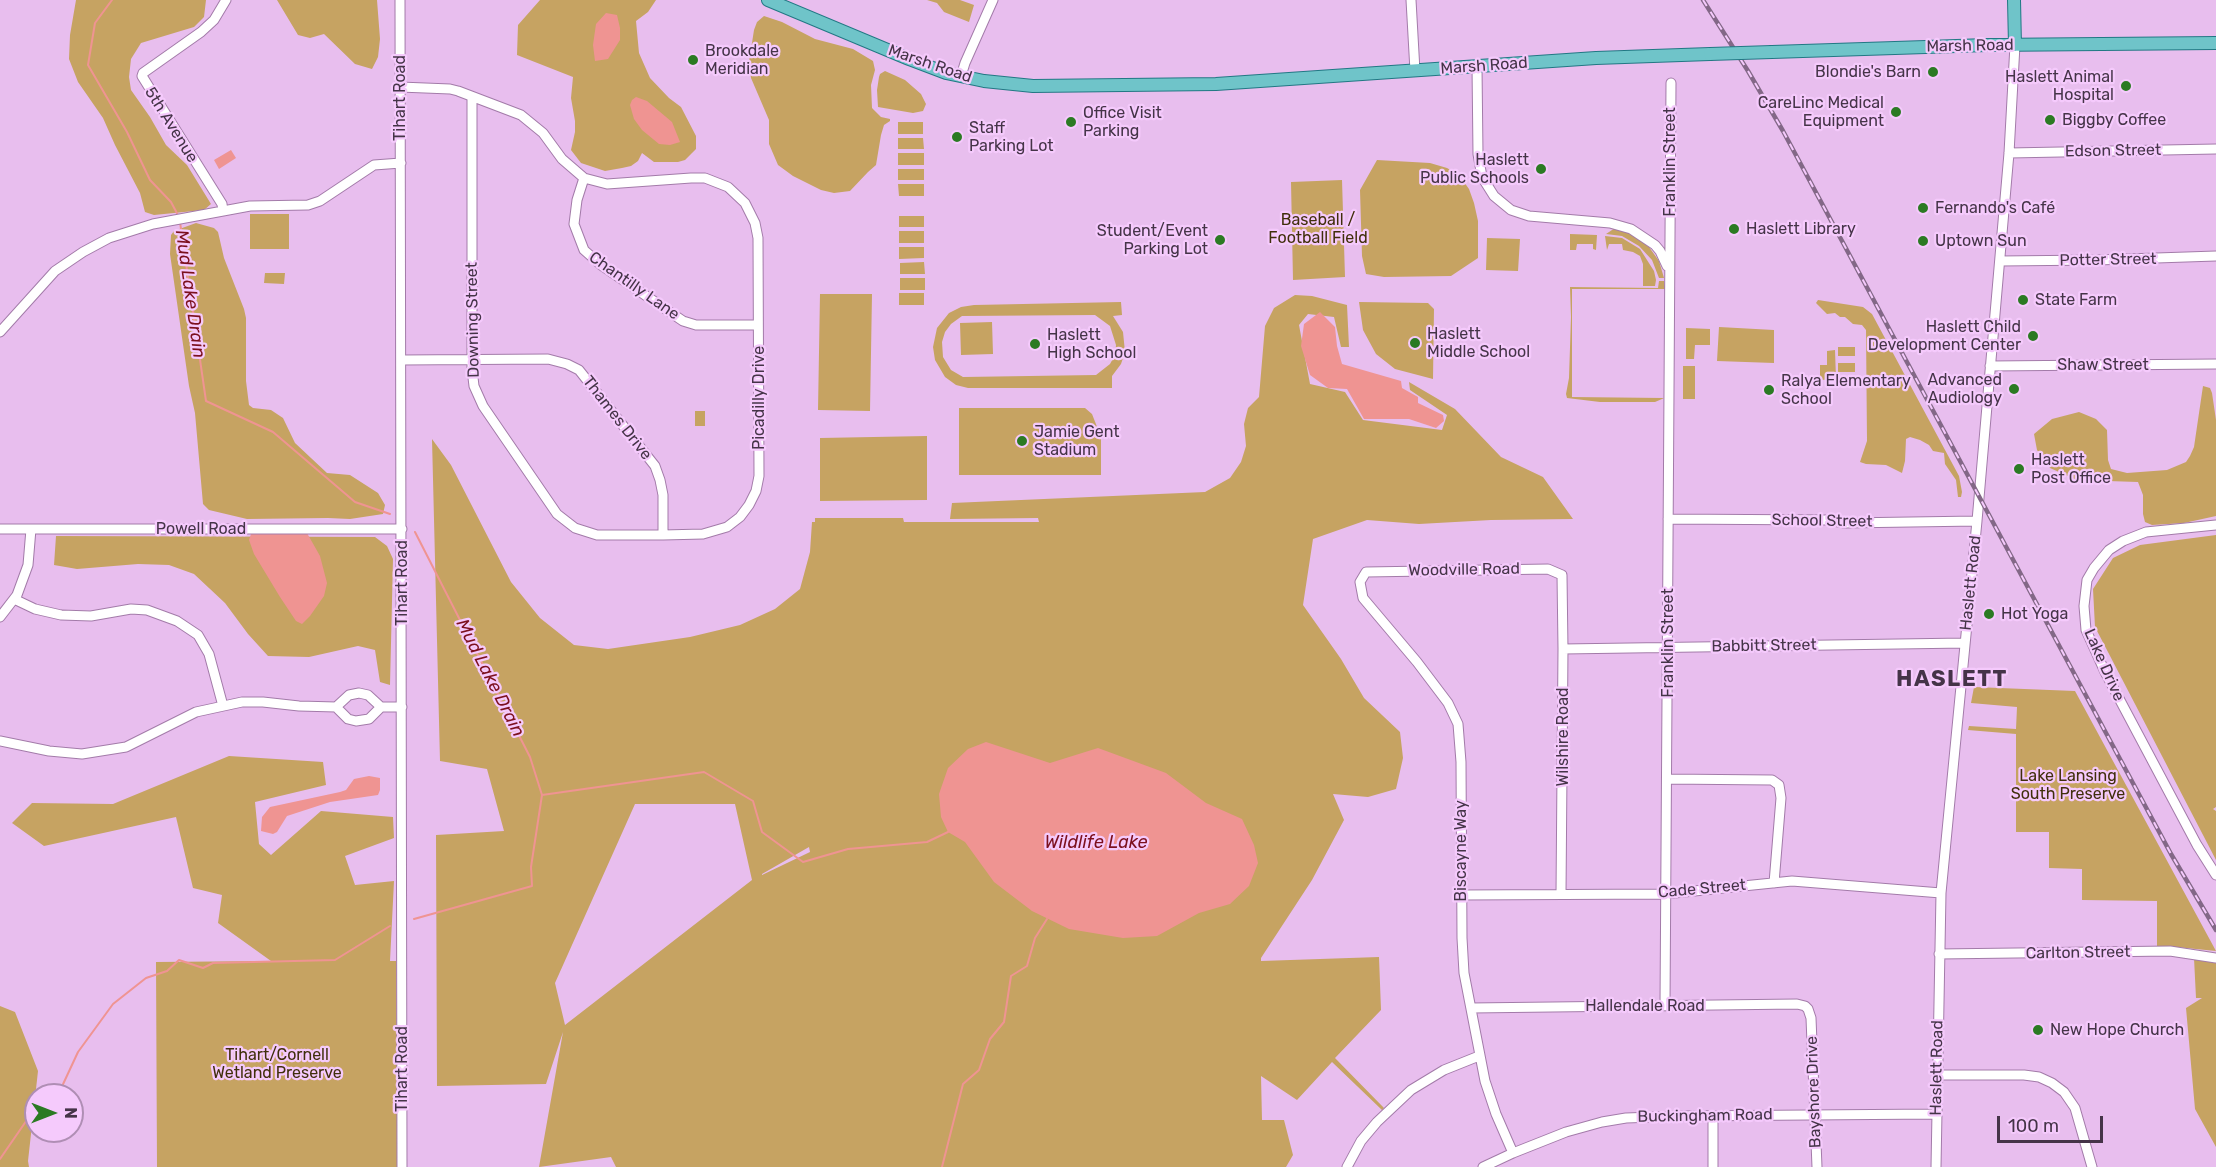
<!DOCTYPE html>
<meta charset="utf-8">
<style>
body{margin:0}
#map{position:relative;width:2216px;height:1167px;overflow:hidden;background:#e8beee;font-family:Rubik,sans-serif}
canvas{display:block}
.north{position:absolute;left:24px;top:1083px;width:60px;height:60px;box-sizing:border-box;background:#f5cafc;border:2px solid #af8eb4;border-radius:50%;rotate:90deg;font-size:16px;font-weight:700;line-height:24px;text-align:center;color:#453448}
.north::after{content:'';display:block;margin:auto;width:21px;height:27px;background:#2b7a23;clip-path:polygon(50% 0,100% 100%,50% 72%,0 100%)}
.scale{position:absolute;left:1997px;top:1116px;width:106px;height:27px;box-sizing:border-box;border:3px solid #453448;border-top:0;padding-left:8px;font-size:18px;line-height:21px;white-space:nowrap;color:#453448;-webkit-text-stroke:4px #f5cafc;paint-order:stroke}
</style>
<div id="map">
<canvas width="2216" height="1167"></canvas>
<div class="north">N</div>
<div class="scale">100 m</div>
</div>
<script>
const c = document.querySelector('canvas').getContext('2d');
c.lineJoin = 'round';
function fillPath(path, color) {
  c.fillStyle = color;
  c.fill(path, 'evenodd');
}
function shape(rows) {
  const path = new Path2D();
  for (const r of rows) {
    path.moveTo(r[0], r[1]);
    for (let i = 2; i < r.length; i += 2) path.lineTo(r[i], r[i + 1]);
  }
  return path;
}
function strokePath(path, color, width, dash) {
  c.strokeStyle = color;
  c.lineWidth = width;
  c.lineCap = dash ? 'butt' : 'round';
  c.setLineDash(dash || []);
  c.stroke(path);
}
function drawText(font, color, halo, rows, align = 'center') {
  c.font = font + ' Rubik,sans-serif';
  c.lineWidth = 4.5;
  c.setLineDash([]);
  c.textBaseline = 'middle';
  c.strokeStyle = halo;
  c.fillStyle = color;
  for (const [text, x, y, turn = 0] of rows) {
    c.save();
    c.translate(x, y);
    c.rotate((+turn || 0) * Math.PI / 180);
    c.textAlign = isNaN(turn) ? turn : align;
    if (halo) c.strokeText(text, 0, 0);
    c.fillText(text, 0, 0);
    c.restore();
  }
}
const green = shape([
 [76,0,206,0,204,17,194,27,141,43,131,59,129,77,131,90,150,117,166,145,187,165,211,204,204,210,154,215,145,212,140,193,115,145,103,118,78,82,69,59,70,35],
 [277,0,377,0,380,39,378,57,372,69,355,64,324,34,310,38,298,35],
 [540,0,656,0,648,12,636,21,639,53,650,78,669,98,681,107,696,136,696,149,685,160,678,162,654,162,642,153,638,161,631,166,622,168,605,171,581,163,571,150,575,132,575,121,571,98,573,77,517,55,518,25],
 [927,0,960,0,974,5,969,22,944,12,937,3],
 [764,16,782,22,815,39,853,49,873,61,875,70,871,85,872,108,881,117,890,119,890,121,884,125,881,135,876,165,868,172,850,191,834,193,821,190,793,176,778,165,769,144,769,120,751,78,749,62,754,30,757,22],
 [885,71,905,80,921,94,926,104,923,111,913,113,878,107,877,90,879,77,880,74],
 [898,122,923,122,923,134,898,134],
 [898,138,923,138,924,149,898,149],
 [898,153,924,153,924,165,898,165],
 [1377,160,1430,163,1447,168,1459,175,1469,189,1474,203,1478,221,1478,258,1451,276,1384,277,1366,274,1362,256,1360,190],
 [898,169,924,169,924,180,898,180],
 [1342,180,1345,277,1293,280,1291,182],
 [898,184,924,184,924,196,899,196],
 [250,214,289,214,289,249,250,249],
 [899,216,924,216,924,227,899,227],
 [196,223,214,228,218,232,224,258,244,309,246,318,246,381,249,405,253,408,271,410,283,418,295,443,327,473,350,475,378,493,385,505,383,514,350,519,328,518,247,519,209,510,203,504,195,413,189,386,170,254,171,235,174,231],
 [1615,228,1628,232,1649,247,1659,261,1664,278,1659,278,1652,260,1639,246,1622,236,1606,234],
 [899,231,924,231,924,243,899,243],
 [1570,234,1597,235,1596,250,1593,249,1593,244,1577,244,1576,250,1570,250],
 [1605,236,1622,238,1640,249,1654,271,1656,280,1655,286,1643,286,1643,264,1640,256,1633,252,1623,250,1622,244,1609,244,1607,250],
 [1487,238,1520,239,1518,271,1486,270],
 [899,247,924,247,924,258,899,259],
 [924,262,925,274,900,274,900,263],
 [265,273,285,273,284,284,264,283],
 [900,278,925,278,925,290,900,290],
 [1659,281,1664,281,1665,289,1572,289,1572,397,1664,398,1662,399,1655,402,1600,402,1567,398,1566,394,1569,378,1571,317,1570,287,1658,288],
 [899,293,924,293,924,305,899,305],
 [820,294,872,294,870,411,818,410],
 [1295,295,1312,296,1347,305,1349,347,1341,347,1334,317,1308,314,1299,325,1310,384,1345,392,1363,420,1442,430,1447,415,1410,390,1409,382,1455,409,1501,457,1543,477,1573,519,1491,520,1419,524,1367,520,1313,539,1303,605,1341,659,1364,698,1400,732,1403,758,1396,789,1368,797,1333,794,1344,820,1312,880,1261,958,1261,961,1379,957,1381,1010,1335,1058,1384,1108,1382,1110,1332,1062,1297,1100,1261,1076,1262,1120,1284,1120,1293,1155,1286,1167,616,1167,611,1157,539,1167,563,1032,546,1084,437,1086,436,835,504,831,487,769,440,761,432,439,451,465,511,582,540,618,574,645,608,649,690,637,740,625,775,609,800,589,810,552,812,522,815,522,815,518,903,518,904,522,1039,522,1038,518,950,519,952,503,1205,492,1230,478,1241,462,1246,446,1244,424,1248,408,1259,397,1265,326,1274,308],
 [635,804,735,804,752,880,565,1025,555,983],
 [809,847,810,852,762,875,762,874],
 [1818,300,1863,307,1872,314,1959,476,1962,492,1961,497,1958,497,1956,480,1945,464,1944,453,1933,451,1929,445,1920,440,1910,437,1906,439,1905,461,1902,473,1886,465,1866,464,1860,462,1867,441,1866,330,1862,325,1853,324,1845,317,1840,317,1835,313,1827,314,1816,303],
 [1121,302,1122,315,1113,316,1123,332,1125,352,1121,364,1112,376,1112,388,968,388,956,385,945,377,935,360,933,347,937,328,949,313,961,307,974,305],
 [1095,315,1110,326,1116,345,1115,355,1110,364,1096,375,963,377,951,370,943,357,942,342,945,332,951,324,962,316],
 [1359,302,1428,303,1434,309,1433,379,1395,369,1376,354,1363,330],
 [992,322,993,354,961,355,960,323],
 [1719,327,1774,330,1774,363,1717,361],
 [1686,328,1710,329,1710,345,1695,345,1694,359,1686,359],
 [1838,347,1855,347,1855,356,1838,356],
 [1835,350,1836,379,1820,380,1820,365,1827,365,1827,351],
 [1838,363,1855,363,1855,372,1838,372],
 [1683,366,1695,366,1695,399,1683,399],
 [2203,386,2210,388,2212,393,2216,420,2216,516,2184,523,2152,525,2145,522,2143,514,2143,495,2138,482,2077,480,2050,468,2037,450,2034,434,2052,419,2079,412,2096,419,2107,430,2108,460,2111,469,2127,473,2167,470,2186,462,2190,456,2194,447],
 [959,408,1085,408,1092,414,1101,437,1101,475,959,475],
 [695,411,705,411,705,426,695,426],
 [927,436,927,500,820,501,820,438],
 [2216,535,2216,807,2213,809,2216,811,2216,860,2095,627,2093,589,2113,558,2140,545],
 [56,536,375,537,387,546,393,559,390,685,380,682,375,650,358,646,309,657,268,656,248,634,225,603,194,574,169,565,138,564,77,569,54,565],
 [1974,687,2075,691,2216,951,2176,947,2157,948,2157,901,2082,900,2082,869,2049,868,2049,832,2016,832,2016,734,1968,730,1969,726,2016,729,2017,707,1971,703],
 [229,756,323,762,326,785,255,802,259,844,271,855,321,811,393,817,394,838,345,856,355,885,394,881,390,961,396,961,398,1167,157,1167,156,962,271,961,218,923,222,895,193,888,176,817,44,846,12,823,32,803,113,804],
 [2194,958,2216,962,2216,1147,2195,1109,2186,1008,2202,998,2196,998],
 [0,1006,15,1012,38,1071,28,1161,29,1167,0,1167]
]);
const water = shape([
 [606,13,617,15,620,28,620,40,608,59,595,61,593,45,596,24],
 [636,97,647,101,672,122,680,142,670,145,659,144,642,130,634,119,630,105,632,100],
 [231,150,236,158,219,169,214,160],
 [1320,312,1335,327,1337,346,1342,364,1401,381,1402,388,1418,397,1418,403,1443,415,1444,421,1436,428,1409,419,1364,419,1347,389,1328,388,1310,375,1301,346,1304,324],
 [307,533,320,556,327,583,324,596,310,616,302,624,296,621,280,597,254,554,249,540,251,534,255,534],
 [986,742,1050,763,1098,748,1166,773,1206,803,1242,819,1254,845,1258,863,1249,886,1230,904,1199,913,1157,936,1123,938,1069,929,1032,911,994,882,965,842,948,832,941,817,939,794,948,768,968,749],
 [369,776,380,778,380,790,378,795,330,802,287,816,277,832,273,834,261,831,262,817,270,807,340,792,346,790,354,779]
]);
const stream = shape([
 [112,0,95,23,88,65,127,132,150,180,171,202,179,217],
 [180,222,206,401,273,432,355,502,390,514],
 [415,532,530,757,542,795],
 [414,919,532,886,531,867,542,795,704,772,753,801,762,832,803,862,848,849,927,842,948,832],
 [58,1095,78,1052,113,1004,146,978,167,971,179,960,203,968,213,963,335,960,390,926],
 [0,1159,31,1114,36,1111],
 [942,1167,963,1084,979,1070,990,1039,1004,1022,1011,976,1027,966,1035,938,1047,919]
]);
const minor = shape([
 [400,0,402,1167],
 [1411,0,1415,71],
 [1477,67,1478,154,1482,177,1494,196,1511,210,1529,216,1610,223,1631,229,1655,245,1660,251,1667,266],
 [961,76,965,63,993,0],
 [400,87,450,89,458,91,521,115,543,133,562,159,584,178,607,184,691,178,705,178,728,187,745,203,755,223,758,238,759,476,756,491,749,505,740,517,727,527,703,534,663,535,597,535,575,528,557,514,483,406,474,386,472,369,472,97],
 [2009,153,2216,149],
 [584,178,577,200,574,224,584,250,601,265,683,321,696,325,758,325],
 [223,211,222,204,142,76,143,73,201,32,214,20,226,0],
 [2000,261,2097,260,2216,256],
 [0,332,55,271,83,252,109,238,153,224,250,206,308,205,320,201,374,165,401,163],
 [402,360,548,359,567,364,579,370,655,466,660,480,663,495,663,535],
 [1990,366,2216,364],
 [1668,519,1827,520,1845,523,1977,521],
 [2216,525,2146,532,2123,541,2109,550,2094,568,2087,580,2084,606,2086,630,2105,672,2197,845,2216,875],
 [0,529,402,529],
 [14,599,35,609,61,615,91,616,131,609,147,610,177,621,198,635,209,654,223,706],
 [0,617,17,595,28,565,31,529],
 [1563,649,1965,643],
 [336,707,349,695,359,693,368,695,381,707,402,707],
 [0,741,49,751,82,754,126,747,196,712,242,702,263,702,299,706,336,707,348,719,356,721,369,719,381,707],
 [1667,779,1772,780,1779,785,1781,798,1774,883],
 [1462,895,1665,894,1792,881,1941,893],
 [1939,954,2170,951,2216,958],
 [1665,1006,1671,83],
 [1471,1008,1797,1004,1805,1006,1808,1009,1811,1018,1817,1167],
 [1937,1075,2024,1075,2039,1077,2052,1083,2064,1092,2075,1108,2092,1167],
 [1713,1116,1713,1167],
 [1513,1153,1496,1114,1485,1081,1464,973,1462,938,1461,762,1458,724,1448,703,1417,662,1363,598,1360,582,1366,572,1548,569,1562,575,1563,649,1561,894],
 [1347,1167,1361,1141,1377,1122,1411,1090,1444,1070,1479,1056],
 [1483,1167,1513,1153,1566,1132,1602,1122,1626,1118,1682,1116,1936,1114],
 [1936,1167,1941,893,1977,521,2009,153,2015,45]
]);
const major = shape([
 [768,0,909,59,946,73,984,81,1033,86,1216,84,1596,58,1710,54],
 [2014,0,2015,45],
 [1772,52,1987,45,2216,43]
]);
const rail = shape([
 [1703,0,1748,71,1783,131,2106,733,2171,854,2216,930]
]);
const majorBridge = shape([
 [1710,54,1772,52]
]);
const markers = [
 [693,60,6,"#2b7a23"],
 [1933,72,6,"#2b7a23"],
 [2126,86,6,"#2b7a23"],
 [1896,112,6,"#2b7a23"],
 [2050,120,6,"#2b7a23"],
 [1071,122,6,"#2b7a23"],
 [957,137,6,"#2b7a23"],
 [1541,169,6,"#2b7a23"],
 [1923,208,6,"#2b7a23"],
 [1734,229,6,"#2b7a23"],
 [1220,240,6,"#2b7a23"],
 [1923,241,6,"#2b7a23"],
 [2023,300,6,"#2b7a23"],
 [2033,336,6,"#2b7a23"],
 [1415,343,6,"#2b7a23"],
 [1035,344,6,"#2b7a23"],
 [2014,389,6,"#2b7a23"],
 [1769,390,6,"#2b7a23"],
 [1022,441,6,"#2b7a23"],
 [2019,469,6,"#2b7a23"],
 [1989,614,6,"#2b7a23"],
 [2038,1030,6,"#2b7a23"]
];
const streetNames = [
 ["Marsh Road",1970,46,-1],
 ["Marsh Road",930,64,19],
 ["Marsh Road",1484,66,-4],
 ["Tihart Road",400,98,-90],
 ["5th Avenue",171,125,58],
 ["Edson Street",2113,151,-1],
 ["Franklin Street",1670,162,-90],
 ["Potter Street",2108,260,-1],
 ["Chantilly Lane",634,286,35],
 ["Downing Street",473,320,-91],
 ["Shaw Street",2103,365],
 ["Picadilly Drive",759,398,-90],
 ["Thames Drive",617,418,52],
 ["School Street",1822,521,1],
 ["Powell Road",201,529],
 ["Woodville Road",1464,570,-1],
 ["Tihart Road",402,583,-90],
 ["Haslett Road",1971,583,-84],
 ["Franklin Street",1668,643,-90],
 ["Babbitt Street",1764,646,-1],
 ["Lake Drive",2104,665,66],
 ["Wilshire Road",1563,737,-90],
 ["Biscayne Way",1461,851,-90],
 ["Cade Street",1702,889,-5],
 ["Carlton Street",2078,953,-1],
 ["Hallendale Road",1645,1006],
 ["Haslett Road",1937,1068,-89],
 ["Tihart Road",402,1069,-90],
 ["Bayshore Drive",1814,1092,-92],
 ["Buckingham Road",1705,1116,-1]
];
const poiNames = [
 ["Brookdale",705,51],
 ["Meridian",705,69],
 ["Blondie's Barn",1921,72,"right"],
 ["Haslett Animal",2114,77,"right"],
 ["Hospital",2114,95,"right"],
 ["CareLinc Medical",1884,103,"right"],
 ["Equipment",1884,121,"right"],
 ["Office Visit",1083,113],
 ["Parking",1083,131],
 ["Biggby Coffee",2062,120],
 ["Staff",969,128],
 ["Parking Lot",969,146],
 ["Haslett",1529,160,"right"],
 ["Public Schools",1529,178,"right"],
 ["Fernando's Café",1935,208],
 ["Haslett Library",1746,229],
 ["Student/Event",1208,231,"right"],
 ["Parking Lot",1208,249,"right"],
 ["Uptown Sun",1935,241],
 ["State Farm",2035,300],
 ["Haslett Child",2021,327,"right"],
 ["Development Center",2021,345,"right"],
 ["Haslett",1427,334],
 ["Middle School",1427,352],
 ["Haslett",1047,335],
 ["High School",1047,353],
 ["Advanced",2002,380,"right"],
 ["Audiology",2002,398,"right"],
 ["Ralya Elementary",1781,381],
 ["School",1781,399],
 ["Jamie Gent",1034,432],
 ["Stadium",1034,450],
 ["Haslett",2031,460],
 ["Post Office",2031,478],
 ["Hot Yoga",2001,614],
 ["New Hope Church",2050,1030]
];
const parkNames = [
 ["Baseball /",1318,220],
 ["Football Field",1318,238],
 ["Lake Lansing",2068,776],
 ["South Preserve",2068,794],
 ["Tihart/Cornell",277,1055],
 ["Wetland Preserve",277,1073]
];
const waterNames = [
 ["Mud Lake Drain",190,294,82],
 ["Mud Lake Drain",490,678,63],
 ["Wildlife Lake",1096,843]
];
const districtNames = [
 ["HASLETT",1952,680]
];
fillPath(green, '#c6a362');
fillPath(water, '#ef9492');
strokePath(stream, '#ef9492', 2);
strokePath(minor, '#a37ba9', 11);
strokePath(major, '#227884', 14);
strokePath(minor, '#fff', 9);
strokePath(major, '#6fc4c9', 12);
strokePath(rail, '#836887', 4.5);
strokePath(rail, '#f5cafc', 2, [7]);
strokePath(majorBridge, '#227884', 14, []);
strokePath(majorBridge, '#6fc4c9', 12);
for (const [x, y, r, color] of markers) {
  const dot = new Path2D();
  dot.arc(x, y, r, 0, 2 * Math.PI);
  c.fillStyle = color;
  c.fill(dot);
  strokePath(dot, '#f5cafc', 2);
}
drawText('16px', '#453448', '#f5cafc', streetNames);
drawText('16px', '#453448', '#f5cafc', poiNames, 'left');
drawText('16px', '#402f0b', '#f5cafc', parkNames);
drawText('italic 18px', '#7c101e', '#f5cafc', waterNames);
c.letterSpacing = '1.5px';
drawText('bold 22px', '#453448', '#f5cafc', districtNames);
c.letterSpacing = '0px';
</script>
